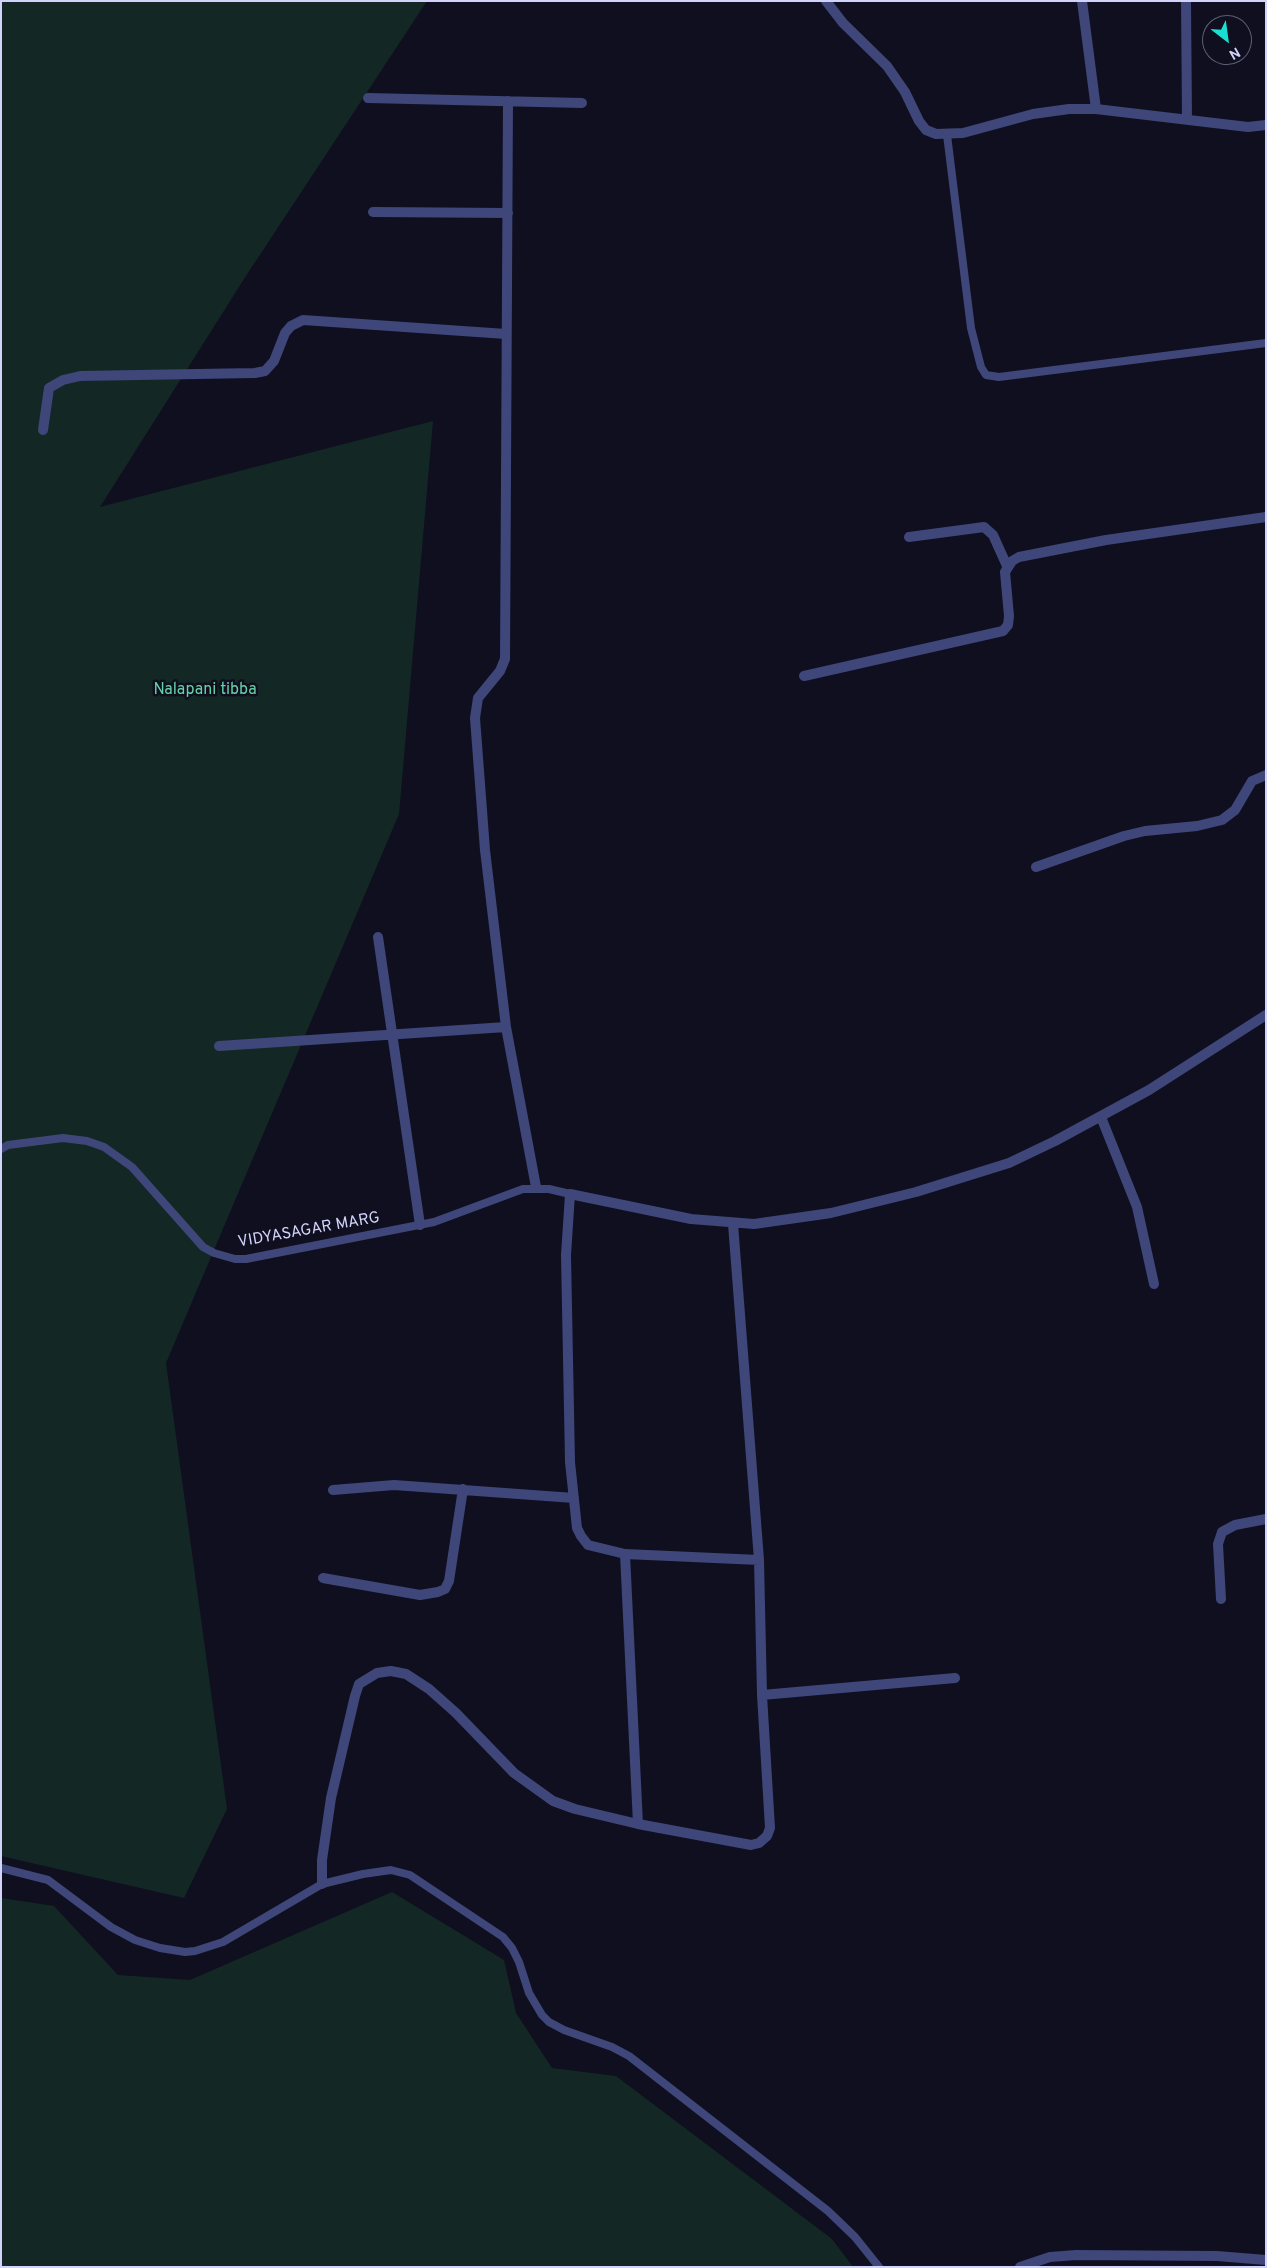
<!DOCTYPE html>
<style>
body{margin:0}
#map{position:relative;width:1267px;height:2268px;overflow:hidden;background:#0f0f1f;font-family:Overpass,sans-serif}
canvas{display:block}
.frame{position:absolute;inset:0;border:2px solid #d2d3fa;pointer-events:none}
.north{position:absolute;left:1202px;top:15px;width:50px;height:50px;box-sizing:border-box;background:#0f0f1f;border:1px solid #5d5d77;border-radius:50%;rotate:150deg;font-size:14px;font-weight:700;line-height:20px;text-align:center;color:#d2d3fa}
.north::after{content:'';display:block;margin:auto;width:18px;height:22px;background:#19dfd3;clip-path:polygon(50% 0,100% 100%,50% 72%,0 100%)}
</style>
<div id="map">
<canvas width="1267" height="2268"></canvas>
<div class="frame"></div>
<div class="north">N</div>
</div>
<script>
const c = document.querySelector('canvas').getContext('2d');
c.lineJoin = 'round';
function fillPath(path, color) {
  c.fillStyle = color;
  c.fill(path, 'evenodd');
}
function shape(rows) {
  const path = new Path2D();
  for (const r of rows) {
    path.moveTo(r[0], r[1]);
    for (let i = 2; i < r.length; i += 2) path.lineTo(r[i], r[i + 1]);
  }
  return path;
}
function strokePath(path, color, width, dash) {
  c.strokeStyle = color;
  c.lineWidth = width;
  c.lineCap = dash ? 'butt' : 'round';
  c.setLineDash(dash || []);
  c.stroke(path);
}
function drawText(font, color, halo, rows, align = 'center') {
  c.font = font + ' Overpass,sans-serif';
  c.lineWidth = 5;
  c.setLineDash([]);
  c.textBaseline = 'middle';
  c.strokeStyle = halo;
  c.fillStyle = color;
  for (const [text, x, y, turn = 0] of rows) {
    c.save();
    c.translate(x, y);
    c.rotate((+turn || 0) * Math.PI / 180);
    c.textAlign = isNaN(turn) ? turn : align;
    if (halo) c.strokeText(text, 0, 0);
    c.fillText(text, 0, 0);
    c.restore();
  }
}
const green = shape([
 [1,1,427,1,244,279,100,507,433,421,399,814,166,1363,227,1809,184,1898,1,1856],
 [392,1892,504,1960,516,2013,552,2068,616,2076,832,2239,853,2267,1,2267,1,1898,54,1906,118,1975,190,1980]
]);
const service = shape([
 [947,135,971,328,981,367,986,375,999,377,1266,343],
 [1,1149,8,1145,63,1138,87,1141,104,1147,132,1167,203,1247,214,1253,235,1259,246,1259,434,1222,523,1189,549,1189,570,1194],
 [1,1868,48,1880,111,1927,135,1940,160,1948,185,1952,195,1951,223,1942,322,1884,363,1874,391,1870,410,1875,503,1937,512,1948,519,1962,529,1993,542,2015,549,2022,564,2030,612,2047,629,2056,828,2211,855,2237,879,2267]
]);
const minor = shape([
 [826,1,843,23,887,66,905,92,919,121,926,130,936,134,963,133,1033,114,1069,109,1096,109,1248,127,1266,125],
 [1082,1,1096,109],
 [1186,1,1187,119],
 [368,98,582,103],
 [373,212,508,213],
 [43,430,49,388,63,380,80,376,255,373,265,371,274,361,285,333,291,326,303,320,506,334],
 [909,537,984,527,993,535,1007,566],
 [804,676,1003,631,1008,625,1009,616,1005,572,1012,561,1019,557,1106,540,1266,517],
 [1036,867,1124,836,1145,831,1197,826,1222,820,1235,810,1252,781,1266,775],
 [378,937,420,1225],
 [506,1027,485,850,475,718,478,698,500,671,505,659,508,101],
 [219,1046,506,1027,536,1187],
 [1101,1117,1137,1207,1154,1284],
 [333,1490,394,1485,574,1498],
 [625,1554,638,1824,751,1845,759,1843,767,1836,770,1828,762,1695,759,1560,733,1224],
 [759,1560,625,1554,588,1545,581,1536,577,1528,570,1462,566,1255,570,1194,691,1219,754,1224,831,1213,916,1192,1009,1163,1055,1141,1149,1090,1266,1015],
 [323,1578,420,1595,438,1592,445,1589,449,1581,463,1489],
 [1221,1599,1218,1544,1222,1532,1235,1525,1266,1519],
 [762,1695,955,1678],
 [322,1884,322,1860,331,1798,355,1696,359,1684,377,1673,391,1671,406,1674,429,1689,456,1713,514,1773,553,1801,575,1809,638,1824],
 [1020,2267,1050,2257,1076,2255,1217,2256,1266,2260]
]);
const parkNames = [
 ["Nalapani tibba",205,691]
];
const streetNames = [
 ["VIDYASAGAR MARG",309,1231,-10]
];
fillPath(green, '#132824');
strokePath(service, '#3f4679', 8);
strokePath(minor, '#3f4679', 10);
drawText('16px', '#66d1a5', '#0f0f1f', parkNames);
drawText('16px', '#d2d3fa', '#0f0f1f', streetNames);
</script>
